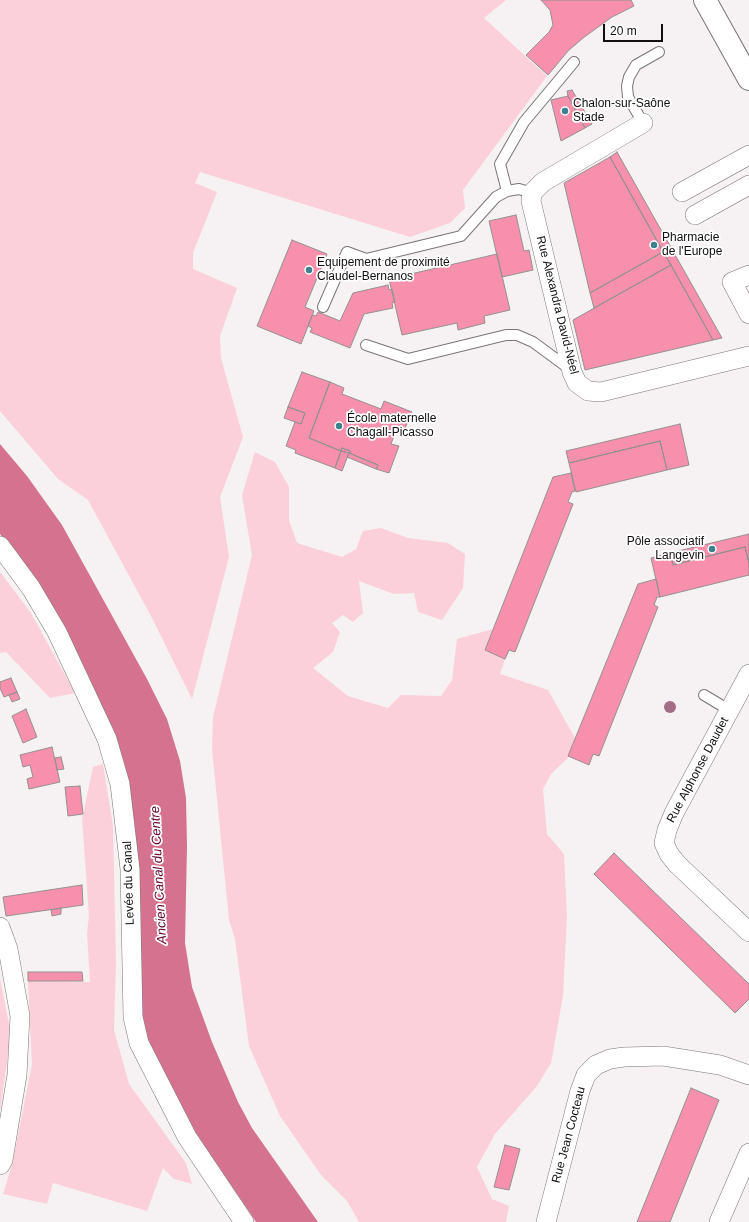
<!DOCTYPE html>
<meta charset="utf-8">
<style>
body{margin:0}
#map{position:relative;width:749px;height:1222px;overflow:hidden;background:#f6f1f2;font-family:Arial,sans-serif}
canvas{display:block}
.scale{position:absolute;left:603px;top:24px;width:60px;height:18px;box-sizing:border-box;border:2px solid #110f0f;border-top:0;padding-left:5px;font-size:12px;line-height:14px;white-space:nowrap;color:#110f0f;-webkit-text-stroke:3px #fff;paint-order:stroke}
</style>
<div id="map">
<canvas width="749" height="1222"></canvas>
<div class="scale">20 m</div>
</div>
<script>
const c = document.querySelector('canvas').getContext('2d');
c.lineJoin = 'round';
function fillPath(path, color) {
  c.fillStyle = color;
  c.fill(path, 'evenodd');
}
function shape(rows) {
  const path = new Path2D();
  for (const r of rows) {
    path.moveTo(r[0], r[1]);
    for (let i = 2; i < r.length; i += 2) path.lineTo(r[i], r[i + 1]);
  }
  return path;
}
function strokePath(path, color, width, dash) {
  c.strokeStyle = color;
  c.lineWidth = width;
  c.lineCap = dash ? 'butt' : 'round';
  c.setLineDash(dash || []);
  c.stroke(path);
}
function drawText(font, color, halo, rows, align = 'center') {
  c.font = font + ' Arial,sans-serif';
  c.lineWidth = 3.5;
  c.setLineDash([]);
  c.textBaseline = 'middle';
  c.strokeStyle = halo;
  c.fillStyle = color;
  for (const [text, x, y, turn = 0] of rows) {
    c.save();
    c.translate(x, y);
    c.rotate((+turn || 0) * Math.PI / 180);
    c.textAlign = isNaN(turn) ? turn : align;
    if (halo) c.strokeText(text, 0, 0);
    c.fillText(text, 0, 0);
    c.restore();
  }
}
const green = shape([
 [0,0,506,0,484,18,547,76,463,190,465,208,450,223,410,237,200,172,195,183,217,192,193,253,193,269,237,288,220,336,221,358,243,437,220,497,229,557,192,699,152,618,88,500,58,479,0,411],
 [255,452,275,462,289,487,289,520,297,543,342,557,356,549,363,531,381,528,408,538,448,543,465,554,463,588,442,620,418,612,414,593,394,594,359,581,363,613,353,622,343,615,332,623,340,632,333,652,313,668,348,696,388,708,401,695,441,696,452,680,457,639,493,629,485,650,505,659,500,674,548,690,575,738,569,757,551,774,543,789,547,834,564,854,567,917,563,996,551,1063,537,1086,495,1134,477,1167,492,1199,509,1206,506,1222,359,1222,347,1201,321,1175,280,1116,249,1046,235,939,229,920,212,749,213,717,252,555,242,495],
 [0,572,31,613,75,693,50,698,6,652,0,653],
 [103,764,113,826,116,962,114,1030,129,1084,186,1163,192,1184,174,1179,163,1168,147,1211,53,1183,47,1204,3,1194,12,1165,32,1064,28,981,90,982,87,933,89,916,82,819,93,767],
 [0,979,11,1034,0,1111]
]);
const water = shape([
 [0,444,27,476,62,525,147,679,167,719,180,761,186,798,187,846,185,943,192,987,212,1042,238,1102,252,1128,318,1222,256,1222,174,1101,140,1022,139,869,124,762,22,564,0,534]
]);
const building = shape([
 [541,0,631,0,634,6,612,17,583,38,568,51,548,75,526,55,549,32,553,25,550,10,541,0],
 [572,90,592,124,585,128,568,96,567,91,572,90],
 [568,96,585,128,561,141,551,100,568,96],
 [617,152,722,338,713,340,610,157,617,152],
 [610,157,663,252,590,293,564,183,610,157],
 [516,215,524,251,529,250,533,270,502,277,489,221,516,215],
 [292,240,327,254,305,307,314,311,301,344,257,326,292,240],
 [663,252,671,265,594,308,590,293,663,252],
 [497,254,510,310,484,316,485,323,458,330,457,323,402,335,389,279,497,254],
 [671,265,713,340,585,370,573,320,671,265],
 [388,285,389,290,392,289,395,302,392,303,393,308,364,314,350,348,310,332,312,328,308,326,312,315,316,316,318,312,340,321,353,293,388,285],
 [302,372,330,382,309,438,341,451,335,468,295,453,296,450,286,446,295,422,301,424,305,413,288,407,302,372],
 [330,382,344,388,342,394,381,409,384,401,412,412,404,431,397,428,391,444,399,446,389,473,376,469,378,465,349,453,350,451,342,448,341,451,309,438,330,382],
 [288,407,305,413,301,424,284,418,288,407],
 [680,424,689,465,667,470,660,441,569,463,566,451,680,424],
 [660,441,667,470,576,492,569,463,660,441],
 [342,448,350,451,349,453,341,451,342,448],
 [341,451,349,453,342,471,335,468,341,451],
 [349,453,378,465,376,469,347,457,349,453],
 [571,473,575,491,572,492,568,502,573,504,515,652,509,650,505,659,485,650,553,477,571,473],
 [749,534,749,563,745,547,673,565,670,553,749,534],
 [745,547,749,563,749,575,660,597,651,558,670,553,673,565,745,547],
 [656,579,660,597,657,597,654,605,658,607,599,756,593,754,589,765,568,756,638,584,656,579],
 [11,678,17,692,4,697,0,688,0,682,11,678],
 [17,692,20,699,12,702,9,695,17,692],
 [26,709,37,737,23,743,12,716,26,709],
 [52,747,60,782,29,789,27,779,33,777,30,765,23,767,20,755,52,747],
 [61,757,64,769,57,770,55,758,61,757],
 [80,786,83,814,68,816,65,787,80,786],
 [614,853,749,984,749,999,735,1013,594,874,614,853],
 [82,885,83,905,6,916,3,897,82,885],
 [61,908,61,914,52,916,51,910,61,908],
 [28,972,82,972,83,981,28,981,28,972],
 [691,1088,719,1100,670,1222,637,1222,691,1088],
 [505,1145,520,1149,509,1190,494,1187,505,1145]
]);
const lane = shape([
 [643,123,628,97,627,86,629,77,636,65,659,52],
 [507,191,500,164,524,122,574,62],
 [323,307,347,252,366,259,461,236,496,197,507,191,519,189,532,193],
 [366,345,408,359,506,335,517,335,533,342,571,370],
 [704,695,729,710]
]);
const street = shape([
 [643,123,543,182,532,193,531,201,572,372,577,383,588,391,601,392,749,356],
 [682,192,749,155],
 [695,215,749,185],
 [749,275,732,282,749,314],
 [0,546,31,588,57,632,107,739,120,784,130,869,133,1017,139,1043,187,1137,244,1222],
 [749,674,674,813,667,830,664,843,669,854,677,864,749,932],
 [0,927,8,949,20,1016,17,1075,3,1160,0,1165],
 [546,1222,580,1091,586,1075,596,1065,610,1059,624,1057,663,1056,720,1065,749,1075],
 [719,1222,749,1153]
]);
const secondary = shape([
 [705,0,749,79]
]);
const trees = [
 [670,707]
];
const markers = [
 [565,111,4,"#3d818f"],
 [654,245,4,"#3d818f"],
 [309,270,4,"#3d818f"],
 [339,426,4,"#3d818f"],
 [712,549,4,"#3d818f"]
];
const poiNames = [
 ["Chalon-sur-Saône",573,104],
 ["Stade",573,118],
 ["Pharmacie",662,238],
 ["de l'Europe",662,252],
 ["Equipement de proximité",317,263],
 ["Claudel-Bernanos",317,277],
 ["École maternelle",347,419],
 ["Chagall-Picasso",347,433],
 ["Pôle associatif",704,542,"right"],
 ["Langevin",704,556,"right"]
];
const streetNames = [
 ["Rue Alexandra David-Néel",557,305,76],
 ["Rue Alphonse Daudet",698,770,-62],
 ["Levée du Canal",129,883,-92],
 ["Rue Jean Cocteau",569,1135,-75]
];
const waterNames = [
 ["Ancien Canal du Centre",159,875,-93]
];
fillPath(green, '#fcd0da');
fillPath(water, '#d5728f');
fillPath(building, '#f790ad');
strokePath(building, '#948f90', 1);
strokePath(lane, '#7a7576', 12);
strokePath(street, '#7a7576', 20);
strokePath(secondary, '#7a7576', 24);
strokePath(lane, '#fff', 10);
strokePath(street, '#fff', 19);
strokePath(secondary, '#fff', 22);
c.fillStyle = '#a36d85';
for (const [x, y] of trees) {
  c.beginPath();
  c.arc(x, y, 6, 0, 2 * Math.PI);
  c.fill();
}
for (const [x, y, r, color] of markers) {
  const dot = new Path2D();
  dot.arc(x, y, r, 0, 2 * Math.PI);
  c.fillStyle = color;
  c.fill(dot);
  strokePath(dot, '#fff', 1.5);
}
drawText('12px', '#110f0f', '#fff', poiNames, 'left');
drawText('12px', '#110f0f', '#fff', streetNames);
drawText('italic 13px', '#62042e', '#fff', waterNames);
</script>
